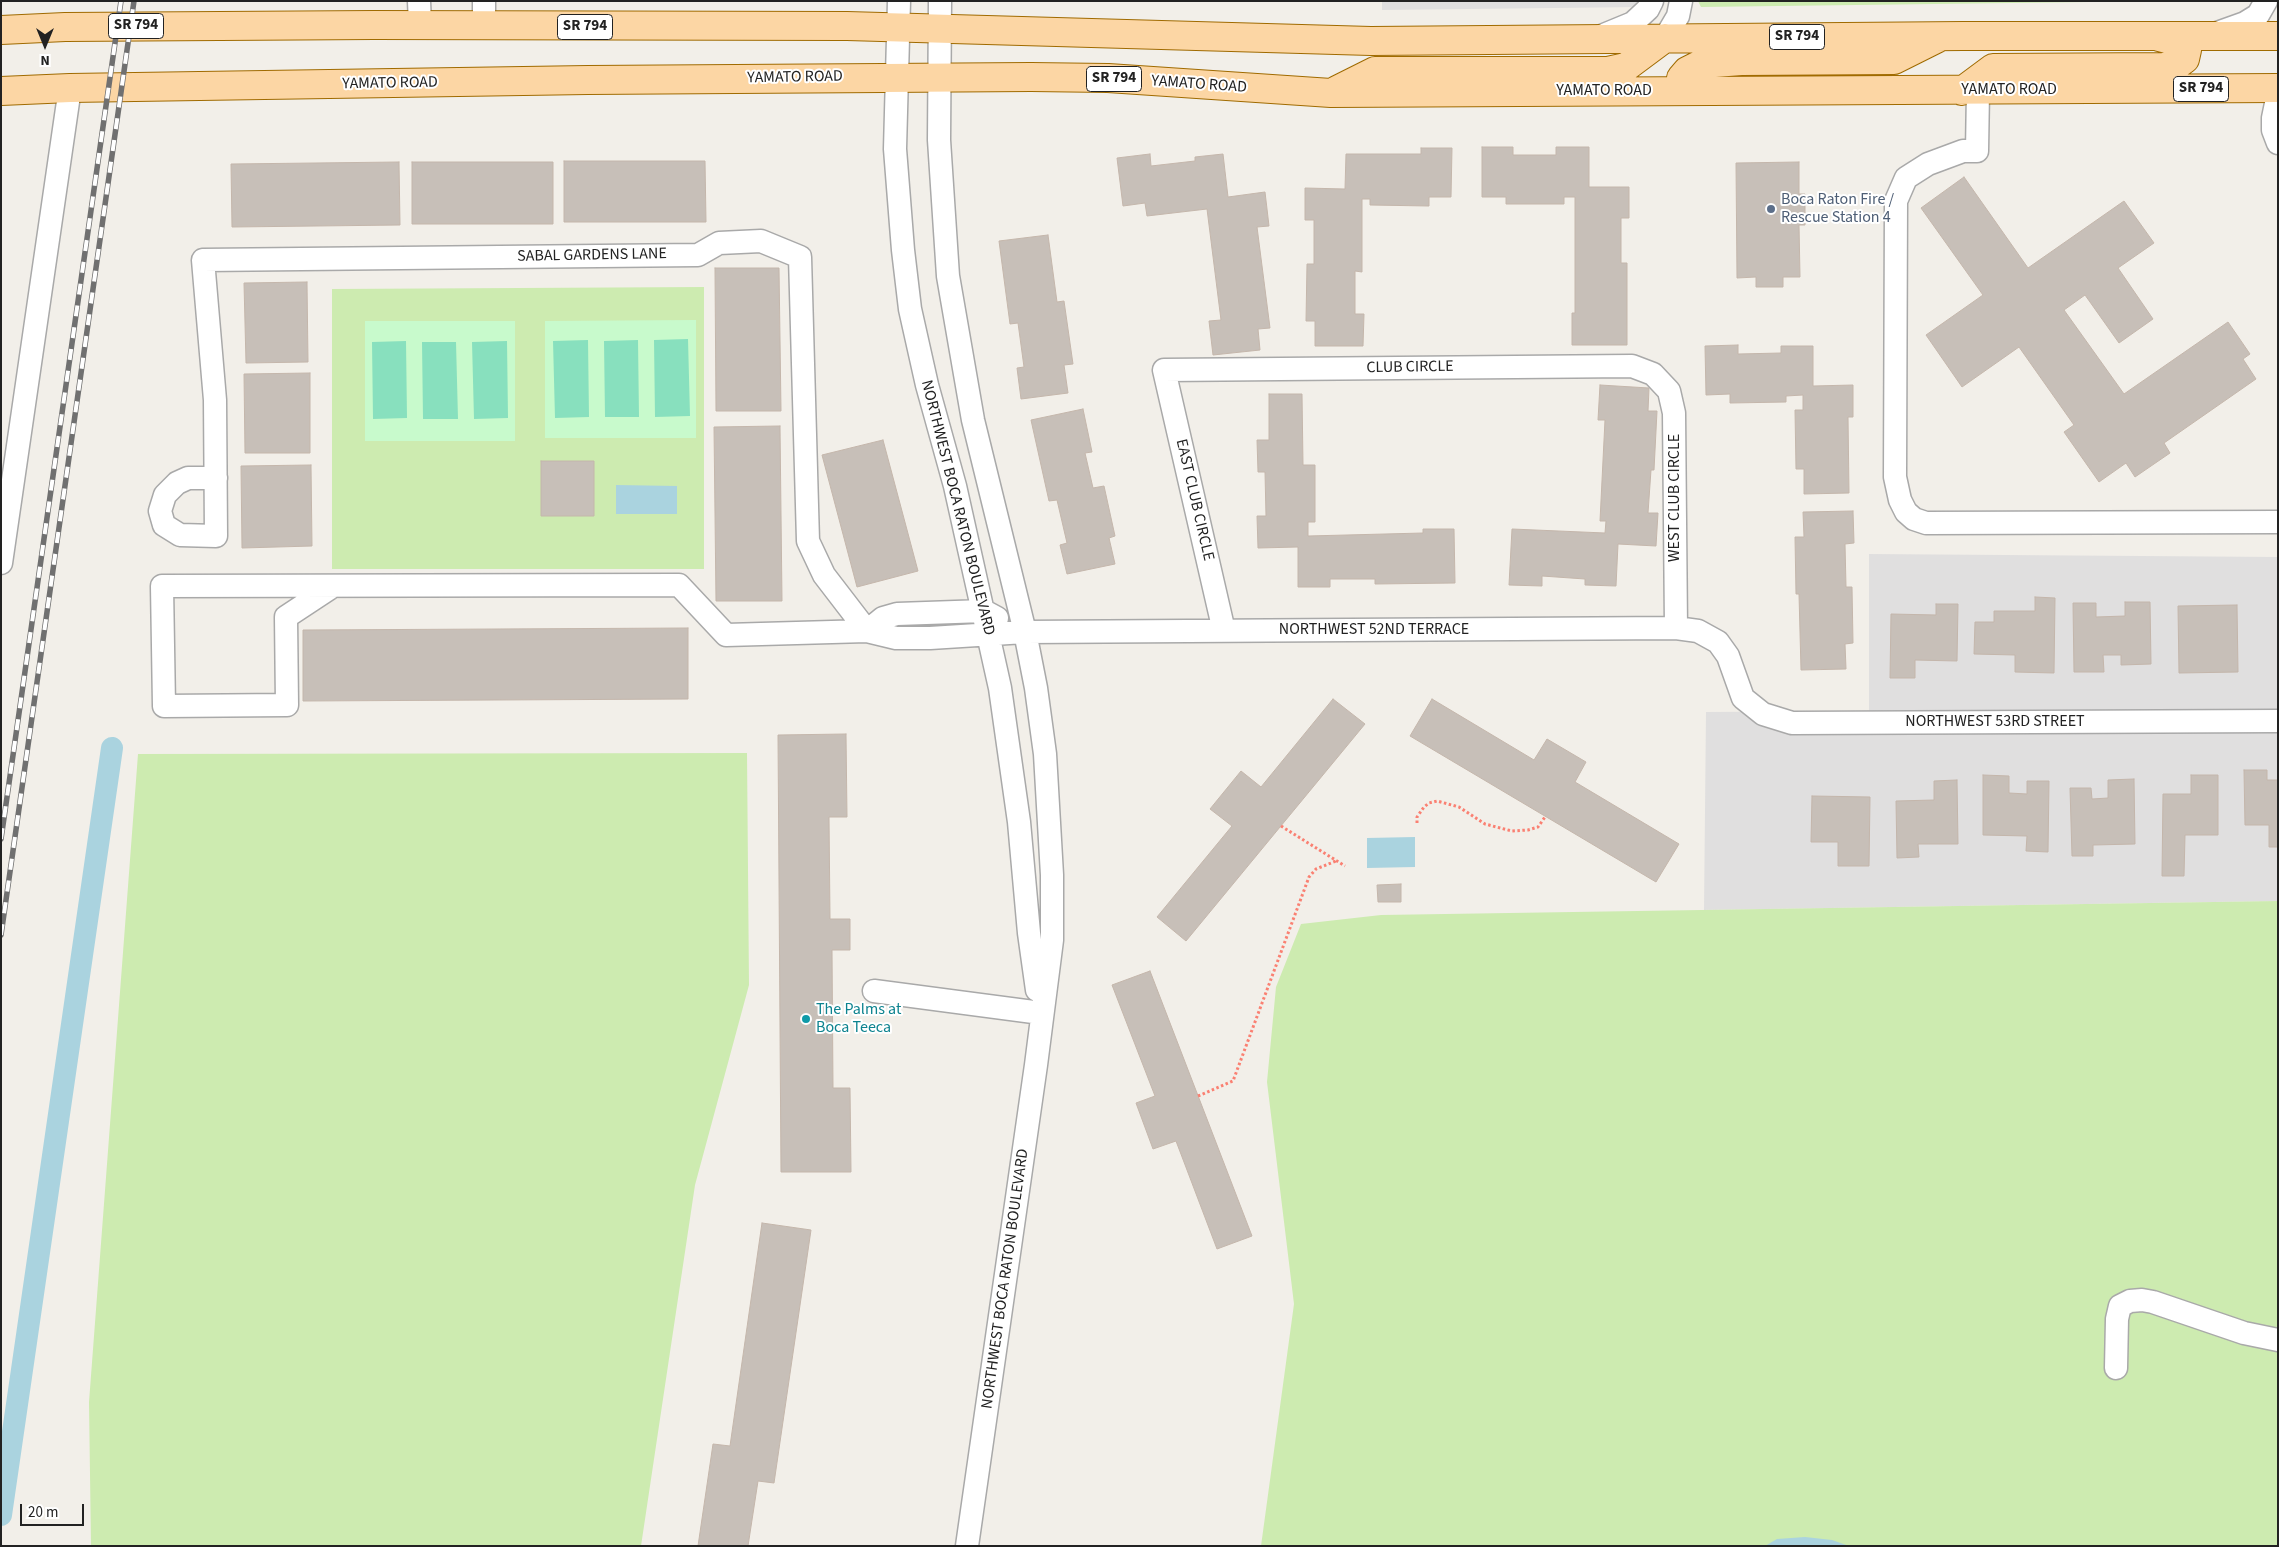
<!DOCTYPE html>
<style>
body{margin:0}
#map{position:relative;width:2279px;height:1547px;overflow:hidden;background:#f2efe9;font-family:"Source Sans 3",sans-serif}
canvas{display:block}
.frame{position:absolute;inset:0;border:2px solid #222;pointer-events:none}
.north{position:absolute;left:20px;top:20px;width:50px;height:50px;-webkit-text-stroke:4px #fff;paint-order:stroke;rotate:180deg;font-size:14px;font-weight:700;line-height:20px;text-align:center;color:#222}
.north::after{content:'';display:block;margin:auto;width:18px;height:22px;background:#222;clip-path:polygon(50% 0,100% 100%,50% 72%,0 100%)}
.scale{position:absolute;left:20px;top:1504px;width:64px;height:22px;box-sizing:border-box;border:2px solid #222;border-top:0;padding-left:6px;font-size:15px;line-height:18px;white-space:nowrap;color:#222;-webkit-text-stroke:4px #fff;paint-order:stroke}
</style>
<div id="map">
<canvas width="2279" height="1547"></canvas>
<div class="frame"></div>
<div class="north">N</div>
<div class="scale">20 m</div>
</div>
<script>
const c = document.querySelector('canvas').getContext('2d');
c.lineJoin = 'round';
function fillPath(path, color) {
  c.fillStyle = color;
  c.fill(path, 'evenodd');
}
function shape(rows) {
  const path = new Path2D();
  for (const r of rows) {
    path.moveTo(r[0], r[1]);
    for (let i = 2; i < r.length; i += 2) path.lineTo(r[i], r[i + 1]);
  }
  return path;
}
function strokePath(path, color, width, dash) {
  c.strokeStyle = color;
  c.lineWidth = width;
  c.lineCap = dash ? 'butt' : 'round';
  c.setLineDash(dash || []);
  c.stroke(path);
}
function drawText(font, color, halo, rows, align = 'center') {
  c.font = font + ' "Source Sans 3",sans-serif';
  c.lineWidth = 4;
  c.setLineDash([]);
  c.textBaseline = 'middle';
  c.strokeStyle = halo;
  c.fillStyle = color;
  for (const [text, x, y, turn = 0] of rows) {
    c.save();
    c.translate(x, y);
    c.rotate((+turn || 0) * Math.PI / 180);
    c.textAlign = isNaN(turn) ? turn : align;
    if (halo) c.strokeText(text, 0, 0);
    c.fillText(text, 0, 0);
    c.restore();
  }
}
const residential = shape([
 [1382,1,1644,1,1641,7,1382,10],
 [1869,554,2278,557,2278,901,1704,910,1706,712,1869,711]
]);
const grass = shape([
 [1698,1,2167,1,1701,7],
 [704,287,704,569,332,569,332,289],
 [747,753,749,985,695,1185,641,1546,91,1546,89,1402,138,754],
 [2278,901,2278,1546,1261,1546,1294,1304,1267,1082,1276,987,1301,924,1381,915]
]);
const park = shape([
 [696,320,696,438,545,438,545,321],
 [365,321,515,321,515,441,365,441]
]);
const pitch = shape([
 [688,339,690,416,655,417,654,340],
 [588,340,589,417,555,418,553,341],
 [638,340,639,417,605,417,604,341],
 [406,341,407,418,373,419,372,342],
 [507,341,508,418,474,419,472,342],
 [422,342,456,342,458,419,423,419]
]);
const water = shape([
 [616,485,677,486,677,514,616,514],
 [1415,837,1415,867,1367,868,1367,838],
 [1805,1537,1832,1540,1849,1546,1765,1546,1777,1539]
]);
const canal = shape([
 [1,1515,112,748]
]);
const building = shape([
 [1482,147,1513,147,1513,155,1556,155,1556,147,1589,147,1589,187,1629,187,1629,218,1621,218,1621,263,1627,263,1627,345,1572,345,1572,313,1575,313,1575,197,1564,197,1564,204,1506,204,1506,197,1482,197,1482,147],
 [1421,148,1452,148,1451,197,1429,197,1429,206,1370,205,1370,199,1362,199,1362,272,1355,271,1355,314,1364,314,1363,346,1315,346,1315,321,1306,321,1307,264,1314,264,1314,220,1305,220,1305,188,1345,189,1346,154,1421,154,1421,148],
 [1150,154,1151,166,1195,161,1195,157,1223,154,1228,197,1265,192,1269,226,1257,227,1270,328,1258,329,1260,350,1213,355,1209,321,1221,320,1207,209,1147,216,1145,203,1123,206,1117,158,1150,154],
 [564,161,705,161,706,222,564,222,564,161],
 [399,162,400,225,232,227,231,164,399,162],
 [412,162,553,162,553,224,412,224,412,162],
 [1799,162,1799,194,1805,194,1805,225,1799,225,1800,277,1783,277,1783,287,1756,287,1756,277,1737,278,1736,163,1799,162],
 [1964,177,2028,268,2124,201,2154,243,2118,268,2153,319,2119,343,2085,295,2064,310,2124,394,2228,322,2250,354,2243,359,2256,379,2164,443,2170,453,2135,477,2126,463,2099,482,2064,432,2074,425,2019,347,1962,387,1926,335,1983,295,1921,208,1964,177],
 [1048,235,1057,302,1064,301,1073,364,1064,365,1068,393,1021,399,1017,368,1024,367,1018,323,1010,324,999,241,1048,235],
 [715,268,779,268,781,411,716,411,715,268],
 [307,282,308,362,246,363,244,283,307,282],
 [1738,345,1738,354,1781,353,1781,346,1813,346,1813,386,1853,385,1853,417,1848,417,1849,493,1804,494,1804,469,1796,469,1795,410,1803,410,1803,395,1786,396,1786,402,1730,403,1730,394,1706,395,1705,346,1738,345],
 [310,373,310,453,245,453,244,374,310,373],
 [1600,385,1649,388,1648,411,1657,411,1654,470,1651,470,1648,513,1658,513,1656,546,1618,544,1616,586,1585,585,1585,579,1542,576,1542,586,1509,585,1512,529,1605,533,1606,521,1600,521,1605,420,1598,420,1600,385],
 [1269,394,1302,394,1303,465,1315,465,1315,522,1308,522,1308,536,1423,533,1423,529,1454,529,1455,583,1375,584,1375,579,1330,579,1330,587,1298,587,1298,547,1258,548,1257,516,1266,516,1265,472,1258,472,1257,440,1269,440,1269,394],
 [1083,409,1092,452,1085,453,1093,488,1104,486,1115,536,1109,538,1115,564,1067,574,1060,545,1067,543,1057,500,1049,501,1031,420,1083,409],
 [780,426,782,601,716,601,714,427,780,426],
 [883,440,918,571,857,587,822,455,883,440],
 [541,461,594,461,594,516,541,516,541,461],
 [311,465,312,546,242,548,241,466,311,465],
 [1853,511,1854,543,1845,544,1846,587,1852,587,1853,643,1845,644,1846,669,1801,670,1799,594,1796,594,1795,537,1804,537,1803,512,1853,511],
 [2035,597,2055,598,2054,673,2015,672,2015,655,1974,654,1975,622,1994,622,1994,611,2035,611,2035,597],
 [2125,602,2150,602,2151,664,2121,665,2121,655,2103,655,2104,672,2074,672,2073,603,2096,603,2096,617,2125,616,2125,602],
 [1936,604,1958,604,1957,661,1915,660,1915,678,1890,678,1891,614,1936,615,1936,604],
 [2237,605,2238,672,2179,673,2178,606,2237,605],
 [688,628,688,699,303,701,303,630,688,628],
 [1333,699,1365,724,1186,941,1157,917,1232,826,1210,809,1241,771,1261,787,1333,699],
 [1432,699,1534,760,1547,739,1586,762,1575,782,1679,844,1656,882,1410,736,1432,699],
 [846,734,847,817,829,817,830,919,850,919,850,950,832,950,833,1088,850,1088,851,1172,781,1172,778,735,846,734],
 [2244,770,2267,770,2267,780,2278,780,2278,847,2269,847,2269,825,2245,825,2244,770],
 [1983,775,2009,776,2009,793,2027,794,2027,781,2049,781,2048,852,2026,851,2027,836,1983,835,1983,775],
 [2191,775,2218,775,2218,835,2185,835,2184,876,2162,876,2163,794,2191,794,2191,775],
 [2134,779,2135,844,2093,845,2093,856,2072,856,2070,788,2091,788,2092,799,2108,798,2108,780,2134,779],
 [1957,780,1958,844,1918,844,1919,857,1897,858,1896,801,1934,800,1934,781,1957,780],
 [1812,796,1870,797,1869,866,1838,866,1838,842,1811,842,1812,796],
 [1401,884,1401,902,1378,902,1377,885,1401,884],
 [1150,971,1252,1236,1217,1249,1176,1141,1153,1149,1136,1103,1155,1096,1112,985,1150,971],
 [762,1223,811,1230,774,1483,758,1481,748,1546,698,1546,713,1444,730,1446,762,1223]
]);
const path = shape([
 [1417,823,1417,817,1424,807,1429,803,1437,801,1459,807,1485,824,1512,831,1528,830,1538,827,1545,817],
 [1281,826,1345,866],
 [1198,1096,1233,1081,1309,877,1316,869,1336,861]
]);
const minor = shape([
 [419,1,420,25],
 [484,1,484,25],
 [899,1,895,149,903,250,910,309,927,385,955,486,1000,688,1019,822,1029,933,1037,990],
 [940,1,939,140,948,276,973,420,1025,632,1036,688,1045,754,1052,875,1052,940,1036,1065,967,1546],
 [2217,33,2245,23,2258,15,2266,1],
 [1599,37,1633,23,1648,9,1652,1],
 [1665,38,1678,16,1681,1],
 [1978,91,1977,151,1963,151,1928,164,1906,178,1896,201,1895,477,1900,500,1906,512,1914,519,1926,523,2278,522],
 [2278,94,2273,118,2273,130,2278,143],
 [216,478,188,478,177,483,165,495,160,511,164,525,180,535,216,536,215,400,203,260,698,255,719,243,761,241,800,257,808,541,824,575,867,631,896,638,930,638,1025,632,1676,628,1698,631,1718,642,1728,656,1743,698,1763,714,1792,723,2278,721],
 [1,563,70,88],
 [333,586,286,617,287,705,164,706,162,586,679,585,726,635,867,631],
 [867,631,883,618,897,614,984,611,997,618],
 [1224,631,1164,370,1632,366,1653,374,1669,391,1674,413,1676,628],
 [874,991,1041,1013],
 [2116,1368,2117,1319,2120,1306,2130,1301,2142,1300,2153,1302,2244,1333,2278,1340]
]);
const major = shape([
 [1,30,65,27,374,25,847,26,1371,41,1963,36,2278,36],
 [1337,90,1375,71,1608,71,1626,67,1665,38],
 [1680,90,1681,78,1687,71,1701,64,1741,61,1894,60,1938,38],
 [1,91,70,88,588,80,1031,77,1108,78,1331,93,2278,88],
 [1962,91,1993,68,2164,67,2178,64,2185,59,2187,50,2182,43,2159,37]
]);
const rail = shape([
 [1,839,121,1],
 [1,935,134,1]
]);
const markers = [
 [1771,209,5,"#5c6f8a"],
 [806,1019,5,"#0f9aa8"]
];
const shields = [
 [136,26,55],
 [585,27,55],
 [1797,37,55],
 [1114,79,55],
 [2201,89,55]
];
const shieldNames = [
 ["SR 794",136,26],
 ["SR 794",585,27],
 ["SR 794",1797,37],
 ["SR 794",1114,79],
 ["SR 794",2201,89]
];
const streetNames = [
 ["YAMATO ROAD",795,78,-1],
 ["YAMATO ROAD",390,84,-1],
 ["YAMATO ROAD",1199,85,4],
 ["YAMATO ROAD",2009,90],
 ["YAMATO ROAD",1604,91],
 ["SABAL GARDENS LANE",592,256,-1],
 ["CLUB CIRCLE",1410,368,-1],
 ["WEST CLUB CIRCLE",1675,498,-90],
 ["EAST CLUB CIRCLE",1194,500,77],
 ["NORTHWEST BOCA RATON BOULEVARD",957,508,76],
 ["NORTHWEST 52ND TERRACE",1374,630],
 ["NORTHWEST 53RD STREET",1995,722],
 ["NORTHWEST BOCA RATON BOULEVARD",1006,1279,-82]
];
const serviceNames = [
 ["Boca Raton Fire /",1781,200],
 ["Rescue Station 4",1781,218]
];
const cultureNames = [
 ["The Palms at",816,1010],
 ["Boca Teeca",816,1028]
];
fillPath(residential, '#e0dfdf');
fillPath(grass, '#cdebb0');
fillPath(park, '#c8facc');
fillPath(pitch, '#88e0be');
fillPath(water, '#aad3df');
strokePath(canal, '#aad3df', 22);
fillPath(building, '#c7bfb8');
strokePath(building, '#c4b6ab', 1);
strokePath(minor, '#a9a9a9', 25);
strokePath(major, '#a06b00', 30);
strokePath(path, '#fa8072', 3, [2.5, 2.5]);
strokePath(minor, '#fff', 22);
strokePath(major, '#fcd6a4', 28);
strokePath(rail, '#707070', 5.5);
strokePath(rail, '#fff', 4, [11]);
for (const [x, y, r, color] of markers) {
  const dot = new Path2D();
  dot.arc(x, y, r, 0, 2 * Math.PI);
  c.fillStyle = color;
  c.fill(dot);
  strokePath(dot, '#fff', 2);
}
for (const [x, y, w] of shields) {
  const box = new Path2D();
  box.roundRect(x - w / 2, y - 12.5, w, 25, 4);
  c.fillStyle = '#fff';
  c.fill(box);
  strokePath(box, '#222', 1);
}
drawText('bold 15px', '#222', null, shieldNames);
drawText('16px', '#222', '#fff', streetNames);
drawText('16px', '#4e5e75', '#fff', serviceNames, 'left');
drawText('16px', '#0d838f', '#fff', cultureNames, 'left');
</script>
